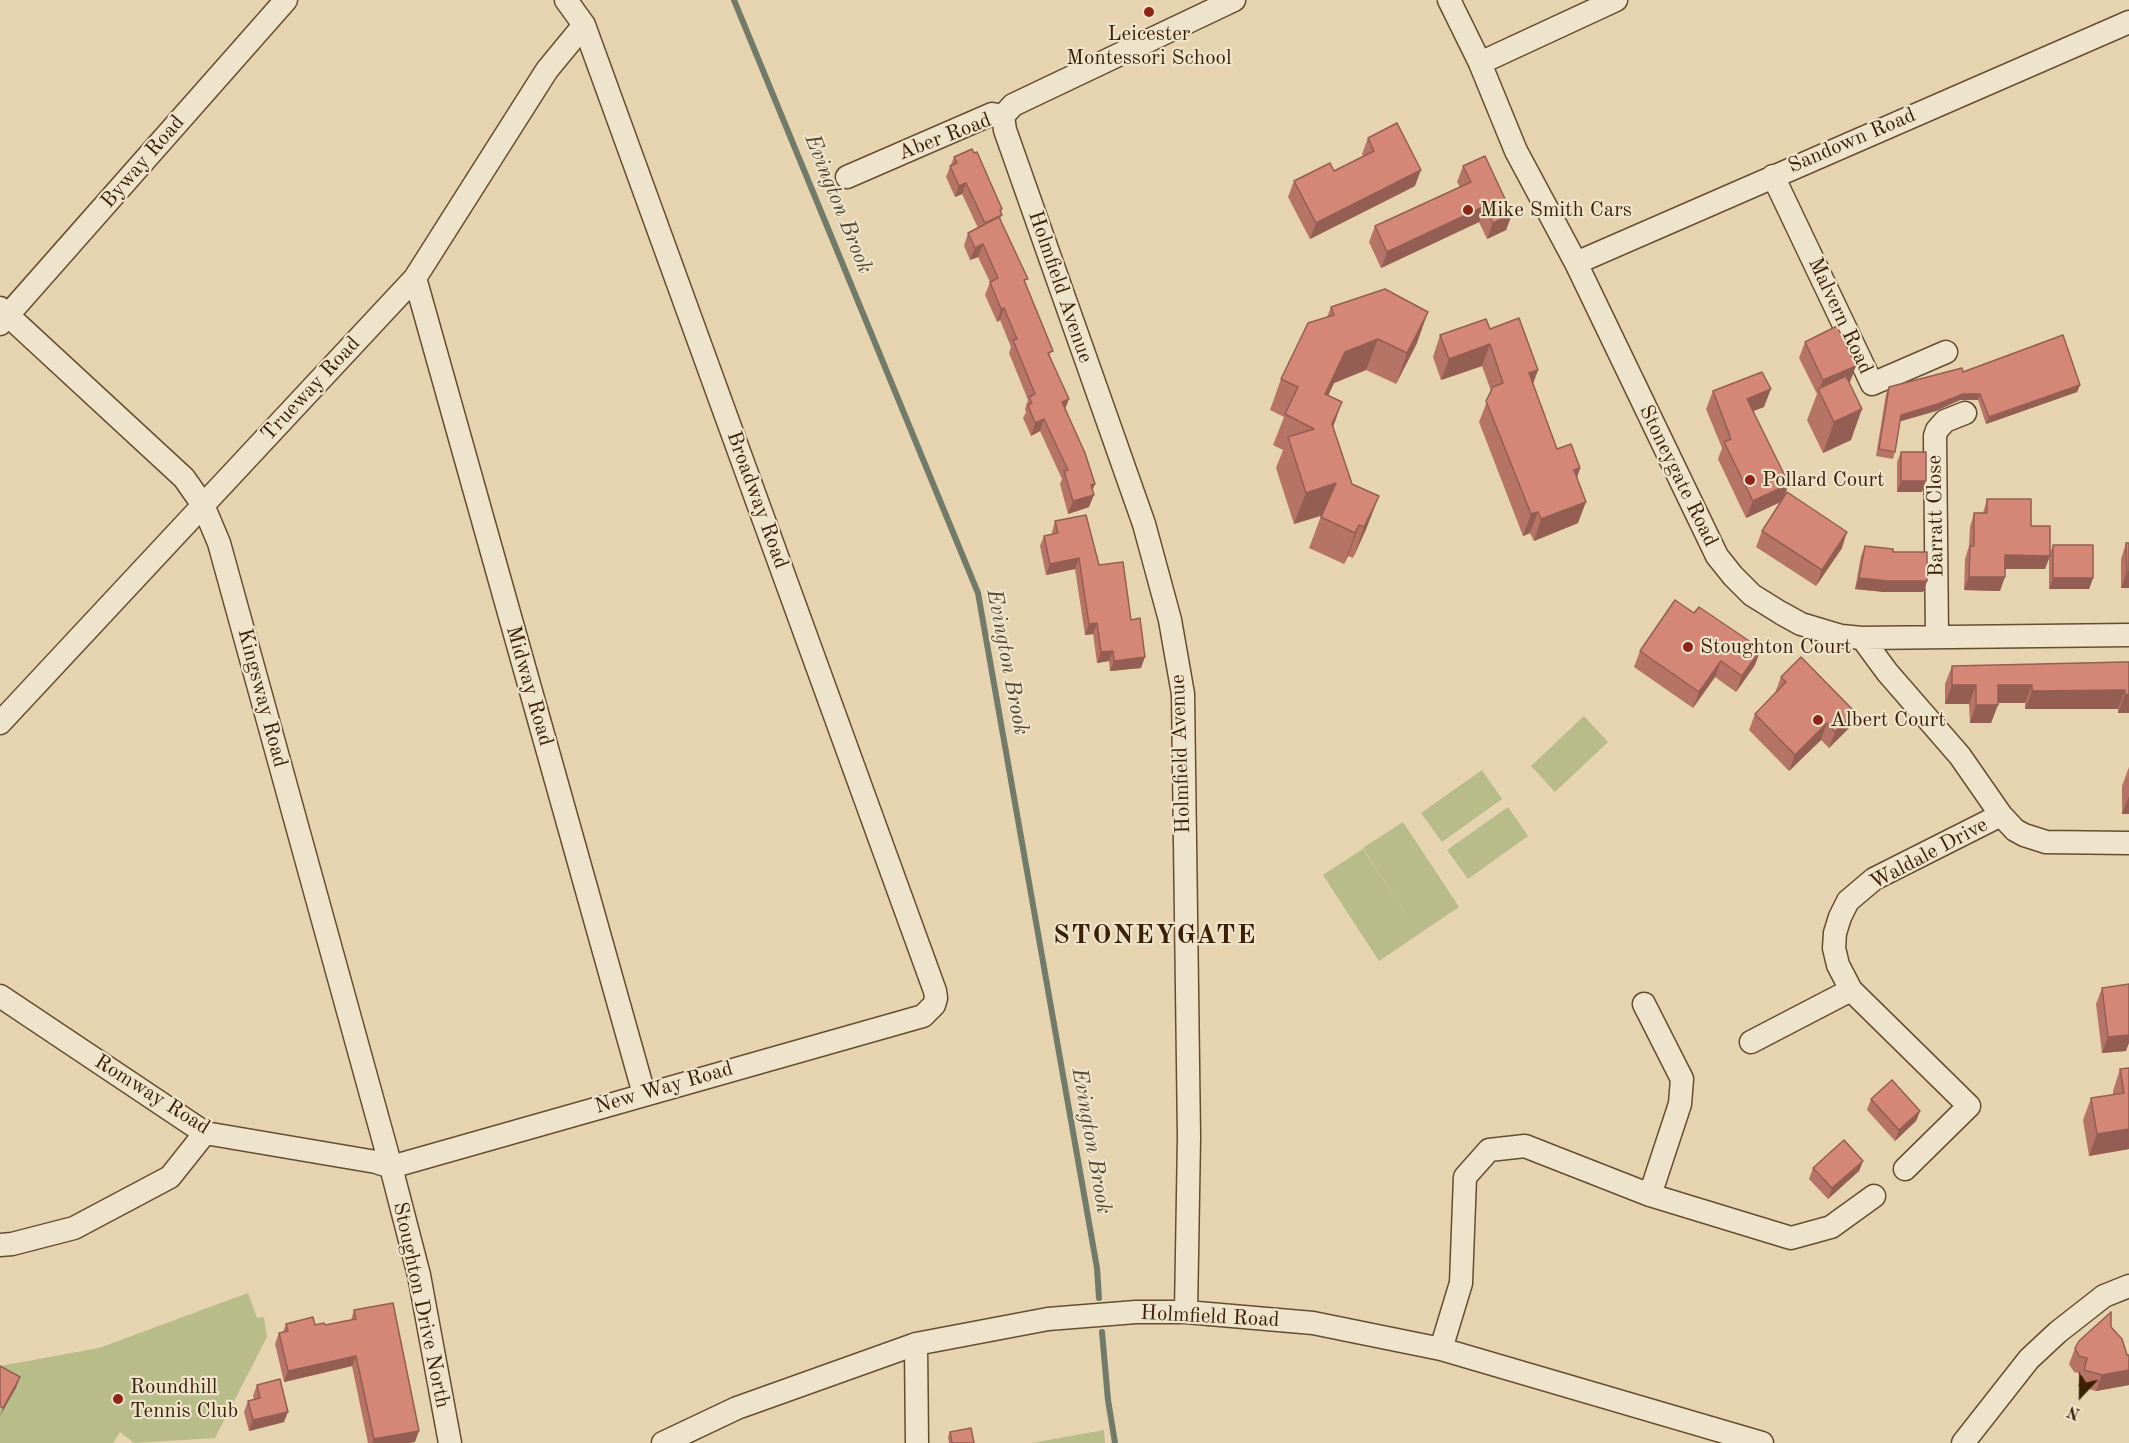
<!DOCTYPE html>
<style>
body{margin:0}
#map{position:relative;width:2129px;height:1443px;overflow:hidden;background:#e5d4af;font-family:"Old Standard TT",serif}
canvas{display:block}
.north{position:absolute;left:2051px;top:1365px;width:60px;height:60px;-webkit-text-stroke:4px #eee3cb;paint-order:stroke;rotate:202deg;font-size:16px;font-weight:700;line-height:24px;text-align:center;color:#3b2006}
.north::after{content:'';display:block;margin:auto;width:21px;height:27px;background:#3b2006;clip-path:polygon(50% 0,100% 100%,50% 72%,0 100%)}
</style>
<div id="map">
<canvas width="2129" height="1443"></canvas>
<div class="north">N</div>
</div>
<script>
const c = document.querySelector('canvas').getContext('2d');
c.lineJoin = 'round';
function fillPath(path, color) {
  c.fillStyle = color;
  c.fill(path, 'evenodd');
}
function shape(rows) {
  const path = new Path2D();
  for (const r of rows) {
    path.moveTo(r[0], r[1]);
    for (let i = 2; i < r.length; i += 2) path.lineTo(r[i], r[i + 1]);
  }
  return path;
}
function strokePath(path, color, width, dash) {
  c.strokeStyle = color;
  c.lineWidth = width;
  c.lineCap = dash ? 'butt' : 'round';
  c.setLineDash(dash || []);
  c.stroke(path);
}
function drawText(font, color, halo, rows, align = 'center') {
  c.font = font + ' "Old Standard TT",serif';
  c.lineWidth = 4.5;
  c.setLineDash([]);
  c.textBaseline = 'middle';
  c.strokeStyle = halo;
  c.fillStyle = color;
  for (const [text, x, y, turn = 0] of rows) {
    c.save();
    c.translate(x, y);
    c.rotate((+turn || 0) * Math.PI / 180);
    c.textAlign = isNaN(turn) ? turn : align;
    if (halo) c.strokeText(text, 0, 0);
    c.fillText(text, 0, 0);
    c.restore();
  }
}
const green = shape([
 [1584,716,1608,742,1555,792,1531,766],
 [1482,770,1502,799,1442,842,1421,813],
 [1508,807,1528,836,1468,879,1447,850],
 [1403,822,1459,907,1419,934,1363,848],
 [1363,849,1419,934,1379,961,1323,875],
 [248,1293,257,1318,264,1317,267,1337,215,1438,134,1443,120,1432,113,1443,0,1443,0,1366,99,1348],
 [1104,1430,1105,1443,1032,1443]
]);
const stream = shape([
 [734,0,978,593,1097,1268,1099,1298],
 [1102,1332,1108,1400,1115,1443]
]);
const street = shape([
 [1449,0,1480,63,1516,151,1576,263,1717,556,1733,576,1752,595,1781,613,1801,624,1841,636,1862,638,2129,635],
 [1480,63,1616,0],
 [1003,116,1005,130,1144,524,1170,620,1183,694,1189,1137,1186,1312],
 [1773,176,1872,384,1946,352],
 [847,177,992,114,1003,116,1013,105,1234,0],
 [1576,263,2129,22],
 [415,278,644,1094],
 [0,308,184,478,203,505,219,543,391,1167,419,1275,450,1443],
 [0,324,286,0],
 [1937,637,1935,436,1937,430,1945,421,1965,413],
 [1862,638,1887,672,1960,756,2001,815,2015,830,2024,835,2046,842,2129,843],
 [0,723,415,278,547,70,584,25],
 [0,996,205,1133,376,1162,391,1167],
 [1644,1004,1682,1079,1680,1104,1650,1195],
 [1751,1042,1851,990],
 [391,1167,923,1016,934,1005,936,998,935,991,584,25,566,0],
 [1905,1169,1969,1106,1851,990,1838,965,1834,948,1835,933,1840,917,1848,901,1874,879,2001,815],
 [0,1245,12,1244,74,1228,170,1177,205,1133],
 [916,1344,917,1443],
 [1441,1349,1461,1283,1465,1177,1489,1150,1525,1146,1650,1195,1791,1238,1831,1227,1874,1196],
 [663,1443,737,1408,916,1344,1048,1319,1136,1312,1186,1312,1313,1323,1441,1349,1762,1443],
 [1963,1443,2029,1359,2058,1332,2104,1296,2129,1286]
]);
const wall = shape([
 [1368,138,1415,186,1310,239,1288,197,1294,181,1334,171,1363,156,1362,154],
 [954,157,1002,215,1000,219,1026,284,1051,358,1066,409,1092,490,1089,507,1068,514,1060,484,1062,479,1040,431,1031,436,1023,418,1026,412,1025,409,1028,400,1009,353,1011,347,1000,320,997,322,985,295,990,282,978,257,970,260,964,246,968,233,978,228,962,194,955,197,946,177],
 [1463,166,1512,214,1506,230,1487,239,1479,222,1381,268,1369,242,1375,226,1460,187,1457,182],
 [1331,307,1417,343,1396,384,1366,370,1334,383,1328,396,1333,428,1367,527,1353,558,1348,556,1344,564,1309,548,1321,516,1294,524,1276,468,1283,450,1273,445,1284,417,1270,410,1281,379,1327,317],
 [1490,329,1538,370,1533,384,1557,449,1580,468,1577,478,1578,523,1534,541,1530,533,1523,536,1479,422,1491,391,1482,366,1441,380,1433,357,1440,335],
 [1805,342,1850,382,1849,382,1851,440,1823,453,1807,420,1817,394,1799,358],
 [1963,372,2080,385,2077,392,1986,424,1978,400,1960,400,1936,411,1900,421,1895,452,1893,459,1876,456,1886,394,1889,387],
 [1713,391,1764,407,1753,411,1789,484,1783,498,1842,548,1816,586,1756,547,1762,531,1781,502,1746,518,1718,459,1722,448,1706,409],
 [1901,452,1922,492,1897,492,1897,462],
 [1987,499,2031,526,2050,553,2053,545,2093,578,2089,589,2049,589,2049,558,2045,569,2005,569,2000,591,1964,590,1965,559,1969,546,1970,527,1974,513,1983,513],
 [1055,521,1099,565,1131,620,1141,668,1110,671,1109,661,1097,663,1093,634,1085,635,1075,569,1046,575,1040,546,1044,536,1052,534,1052,532],
 [2126,543,2129,588,2121,588,2121,559],
 [1865,546,1893,552,1927,581,1923,592,1884,592,1855,589,1861,556],
 [1640,651,1755,665,1736,692,1715,677,1693,708,1634,667],
 [2129,662,2129,713,2118,713,2118,709,2025,709,2025,703,1998,703,1991,723,1970,723,1969,704,1945,704,1945,684,1952,666],
 [1781,677,1849,728,1829,748,1821,740,1789,771,1749,730,1755,714,1775,693],
 [2129,767,2129,814,2122,814,2122,786],
 [2102,988,2126,1051,2102,1053,2096,1004],
 [2129,1068,2129,1149,2089,1156,2083,1120,2091,1098,2113,1095,2113,1091,2120,1069],
 [1871,1099,1920,1111,1916,1121,1895,1141,1867,1110],
 [1863,1161,1859,1171,1828,1199,1809,1179,1813,1168],
 [354,1310,415,1442,408,1443,368,1443,352,1366,284,1382,275,1344,279,1333,283,1332,286,1324,325,1325,351,1320],
 [2111,1327,2127,1355,2129,1355,2129,1385,2096,1391,2078,1386,2082,1374,2074,1372,2069,1364,2075,1348],
 [257,1385,284,1422,249,1431,244,1412,248,1401,254,1399,253,1396],
 [950,1432,974,1443,949,1443,948,1437]
]);
const shadedWall = shape([
 [1421,170,1415,186,1310,239,1316,223],
 [966,183,962,194,955,197,959,186],
 [1485,206,1479,222,1381,268,1387,252],
 [1512,214,1506,230,1487,239,1493,223],
 [983,244,978,257,970,260,975,248],
 [1004,308,1000,320,997,322,1001,309],
 [1428,312,1417,343,1396,384,1407,353],
 [1378,339,1366,370,1334,383,1314,425,1325,394,1345,352],
 [1490,344,1482,366,1441,380,1449,359],
 [1856,366,1850,382,1821,395,1819,391,1823,380],
 [1538,370,1530,391,1529,373],
 [2080,385,2077,392,1986,424,1989,417],
 [1771,389,1764,407,1741,416,1747,399],
 [1963,394,1980,394,1978,400,1960,400,1936,411,1898,422,1901,415],
 [1069,399,1064,412,1062,402],
 [1342,402,1331,433,1332,424],
 [1862,409,1851,440,1823,453,1834,422],
 [1044,419,1040,431,1031,436,1035,423],
 [1580,468,1573,489,1574,470],
 [1901,481,1926,481,1922,492,1897,492],
 [1336,483,1325,514,1294,524,1306,493],
 [1095,484,1090,496,1094,495,1089,507,1068,514,1073,501,1091,485],
 [1789,484,1782,501,1746,518,1753,501],
 [1379,496,1367,527,1353,558,1364,527],
 [1586,502,1578,523,1534,541,1541,519],
 [1538,512,1530,533,1523,536,1531,514],
 [1359,525,1348,556,1344,564,1355,533],
 [1847,532,1842,548,1816,586,1822,570],
 [2005,555,2050,556,2045,569,2000,569],
 [1079,558,1075,569,1046,575,1050,564],
 [2127,572,2129,572,2129,588,2121,588],
 [1969,577,2005,577,2000,591,1964,590],
 [1859,578,1927,581,1923,592,1884,592,1855,589],
 [2053,578,2093,578,2089,589,2049,589],
 [1097,623,1093,634,1085,635,1089,624],
 [1761,649,1755,665,1736,692,1742,676],
 [1113,651,1109,661,1097,663,1101,652],
 [1145,657,1141,668,1110,671,1114,661],
 [1721,661,1715,677,1693,708,1699,692],
 [1952,685,1976,685,1969,704,1945,704],
 [1998,685,2032,685,2025,703,1991,703],
 [2125,690,2118,709,2025,709,2032,691],
 [2125,694,2129,695,2129,713,2118,713],
 [1976,705,1998,705,1991,723,1970,723],
 [1855,712,1849,728,1829,748,1835,732],
 [1827,723,1821,740,1789,771,1795,755],
 [2129,796,2129,814,2122,814],
 [2129,1035,2129,1043,2126,1051,2102,1053,2108,1037],
 [1920,1111,1916,1121,1895,1141,1899,1130],
 [2129,1129,2129,1149,2089,1156,2097,1134],
 [1863,1161,1859,1171,1828,1199,1832,1188],
 [356,1356,352,1366,284,1382,288,1371],
 [2129,1370,2129,1385,2096,1391,2102,1375],
 [20,1377,16,1388,0,1416,3,1408],
 [288,1412,284,1422,249,1431,253,1420],
 [419,1431,415,1442,408,1443,372,1443,374,1439]
]);
const building = shape([
 [1397,123,1421,170,1316,223,1294,181,1330,163,1334,171,1374,151,1368,138,1397,123],
 [972,149,974,153,977,152,1002,209,1000,210,1002,215,985,223,966,183,959,186,950,166,957,163,954,157,972,149],
 [1485,156,1512,214,1493,223,1485,206,1387,252,1375,226,1471,182,1463,166,1485,156],
 [999,217,1028,279,1024,280,1053,351,1048,353,1069,399,1062,402,1085,453,1095,484,1091,485,1094,495,1073,501,1064,471,1068,470,1044,419,1035,423,1028,405,1032,403,1029,397,1035,394,1013,340,1017,339,1004,308,1001,309,990,282,998,278,983,244,975,248,968,233,999,217],
 [1385,289,1428,312,1407,353,1378,339,1345,352,1325,394,1342,402,1332,424,1352,484,1379,496,1364,527,1359,525,1355,533,1321,517,1336,483,1306,493,1288,437,1314,429,1285,414,1298,387,1281,379,1308,323,1334,315,1331,307,1385,289],
 [1519,318,1538,370,1529,373,1557,449,1571,444,1580,468,1574,470,1586,502,1541,519,1538,512,1531,514,1486,401,1493,387,1503,383,1490,344,1449,359,1440,335,1486,319,1490,329,1519,318],
 [1837,326,1856,366,1823,380,1805,342,1837,326],
 [2063,335,2080,385,1989,417,1980,394,1963,394,1938,404,1901,415,1895,452,1879,449,1889,387,1962,368,1963,372,2063,335],
 [1762,372,1771,389,1747,399,1789,484,1753,501,1724,442,1731,439,1713,391,1762,372],
 [1846,376,1862,409,1834,422,1818,389,1846,376],
 [1901,452,1926,452,1926,481,1901,481,1901,452],
 [1787,492,1847,532,1822,570,1762,531,1787,492],
 [1987,499,2031,499,2031,526,2050,526,2050,556,2005,555,2005,577,1969,577,1970,546,1974,546,1974,513,1987,513,1987,499],
 [1086,515,1099,565,1123,562,1131,620,1140,618,1145,657,1114,661,1113,651,1101,652,1097,623,1089,624,1079,558,1050,564,1044,536,1058,533,1055,521,1086,515],
 [2126,543,2129,543,2129,572,2127,572,2126,543],
 [2053,545,2093,545,2093,578,2053,578,2053,545],
 [1865,546,1893,549,1893,552,1927,552,1927,581,1888,581,1859,578,1865,546],
 [1675,600,1694,613,1699,607,1761,649,1742,676,1721,661,1699,692,1640,651,1675,600],
 [1801,657,1855,712,1835,732,1827,723,1795,755,1755,714,1786,682,1781,677,1801,657],
 [2125,662,2129,662,2129,695,2125,694,2125,690,2032,691,2032,685,1998,685,1998,705,1976,705,1976,685,1952,685,1952,666,2125,662],
 [2129,984,2129,1035,2108,1037,2102,988,2129,984],
 [2129,1068,2129,1129,2097,1134,2091,1098,2124,1093,2120,1069,2129,1068],
 [1892,1080,1920,1111,1899,1130,1871,1099,1892,1080],
 [1844,1140,1863,1161,1832,1188,1813,1168,1844,1140],
 [393,1303,419,1431,374,1439,356,1356,288,1371,279,1333,288,1331,286,1324,313,1317,315,1325,324,1323,325,1325,356,1319,354,1310,393,1303],
 [2111,1312,2111,1327,2122,1339,2127,1355,2129,1355,2129,1370,2102,1375,2084,1370,2087,1358,2079,1356,2075,1348,2079,1341,2111,1312],
 [0,1366,20,1377,3,1408,0,1406,0,1366],
 [280,1379,288,1412,253,1420,248,1401,260,1398,257,1385,280,1379],
 [971,1428,974,1443,952,1443,950,1432,971,1428]
]);
const markers = [
 [1149,12,6,"#8f2418"],
 [1468,210,6,"#8f2418"],
 [1750,480,6,"#8f2418"],
 [1688,647,6,"#8f2418"],
 [1818,720,6,"#8f2418"],
 [118,1399,6,"#8f2418"]
];
const poiNames = [
 ["Leicester",1149,34,"center"],
 ["Montessori School",1149,58,"center"],
 ["Mike Smith Cars",1480,210],
 ["Pollard Court",1762,480],
 ["Stoughton Court",1700,647],
 ["Albert Court",1830,720],
 ["Roundhill",130,1387],
 ["Tennis Club",130,1411]
];
const streetNames = [
 ["Aber Road",945,137,-21],
 ["Sandown Road",1852,141,-23],
 ["Byway Road",143,162,-49],
 ["Holmfield Avenue",1060,287,71],
 ["Malvern Road",1840,316,65],
 ["Trueway Road",311,389,-47],
 ["Stoneygate Road",1678,476,64],
 ["Broadway Road",757,500,70],
 ["Barratt Close",1936,516,-91],
 ["Midway Road",529,686,74],
 ["Kingsway Road",262,698,75],
 ["Holmfield Avenue",1181,754,-92],
 ["Waldale Drive",1929,854,-28],
 ["New Way Road",664,1088,-16],
 ["Romway Road",152,1095,32],
 ["Stoughton Drive North",421,1305,78],
 ["Holmfield Road",1210,1317,3]
];
const waterNames = [
 ["Evington Brook",838,204,68],
 ["Evington Brook",1007,662,79],
 ["Evington Brook",1091,1141,80]
];
const districtNames = [
 ["STONEYGATE",1155,936]
];
fillPath(green, '#b7bc88');
strokePath(stream, '#727b69', 6);
strokePath(street, '#664d30', 25);
strokePath(street, '#eee3cb', 22);
fillPath(wall, '#b67466');
fillPath(shadedWall, '#945e53');
fillPath(building, '#d48777');
strokePath(building, '#945e53', 1.5);
for (const [x, y, r, color] of markers) {
  const dot = new Path2D();
  dot.arc(x, y, r, 0, 2 * Math.PI);
  c.fillStyle = color;
  c.fill(dot);
  strokePath(dot, '#eee3cb', 2);
}
drawText('21px', '#3b2006', '#eee3cb', poiNames, 'left');
drawText('21px', '#3b2006', '#eee3cb', streetNames);
drawText('italic 22px', '#52462f', '#eee3cb', waterNames);
c.letterSpacing = '1.5px';
drawText('bold 27px', '#3b2006', '#eee3cb', districtNames);
c.letterSpacing = '0px';
</script>
